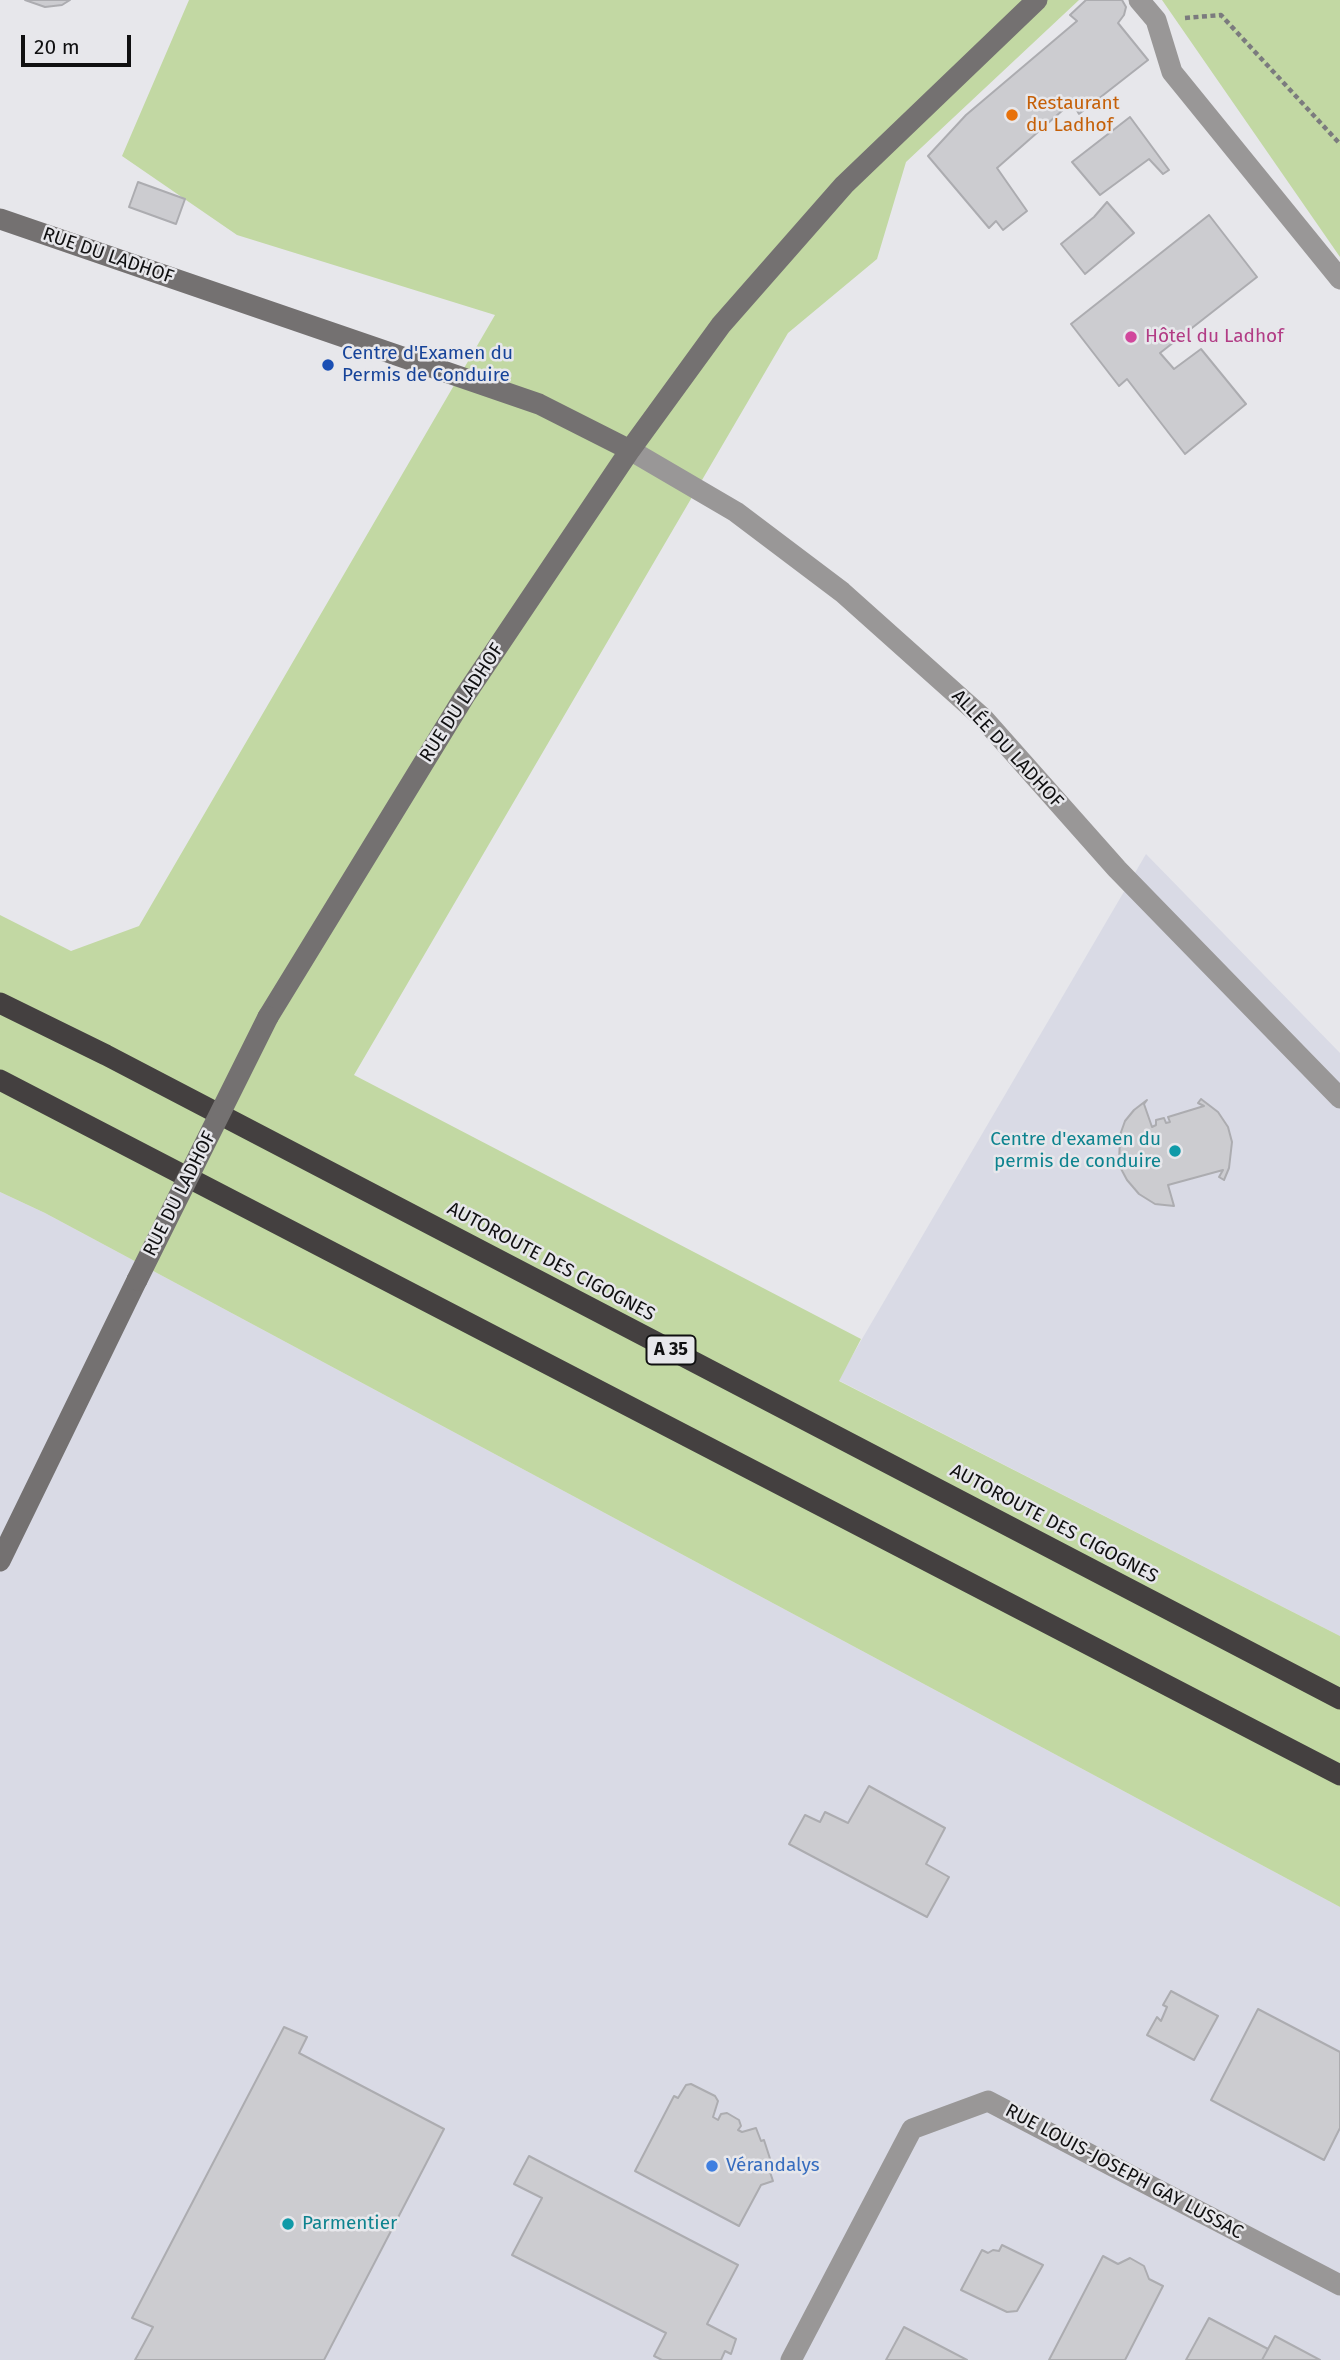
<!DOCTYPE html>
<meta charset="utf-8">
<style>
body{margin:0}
#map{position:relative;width:1340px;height:2360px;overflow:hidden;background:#e7e7eb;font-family:"Fira Sans",sans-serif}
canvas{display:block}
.scale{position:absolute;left:21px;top:35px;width:110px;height:32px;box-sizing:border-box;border:4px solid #101011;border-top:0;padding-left:9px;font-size:21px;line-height:24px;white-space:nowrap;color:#101011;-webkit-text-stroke:5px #e7e7eb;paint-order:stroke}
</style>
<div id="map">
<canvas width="1340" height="2360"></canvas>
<div class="scale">20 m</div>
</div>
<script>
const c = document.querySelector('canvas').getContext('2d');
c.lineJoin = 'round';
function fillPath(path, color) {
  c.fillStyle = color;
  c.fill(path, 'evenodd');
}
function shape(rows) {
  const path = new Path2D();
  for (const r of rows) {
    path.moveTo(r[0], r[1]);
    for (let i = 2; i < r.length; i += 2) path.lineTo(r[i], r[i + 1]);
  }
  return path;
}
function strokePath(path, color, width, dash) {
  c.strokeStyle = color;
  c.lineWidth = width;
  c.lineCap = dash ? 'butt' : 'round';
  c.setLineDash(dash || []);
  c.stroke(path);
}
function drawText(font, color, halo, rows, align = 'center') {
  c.font = font + ' "Fira Sans",sans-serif';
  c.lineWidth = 5;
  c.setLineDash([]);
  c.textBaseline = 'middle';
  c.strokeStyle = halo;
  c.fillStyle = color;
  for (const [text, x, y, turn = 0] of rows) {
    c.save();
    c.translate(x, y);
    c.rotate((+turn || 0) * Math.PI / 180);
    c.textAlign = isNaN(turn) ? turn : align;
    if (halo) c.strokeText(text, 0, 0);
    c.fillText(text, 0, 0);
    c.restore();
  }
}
const built = shape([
 [1146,854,1340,1053,1340,1636,838,1380],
 [0,1192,45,1213,1340,1907,1340,2360,0,2360]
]);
const green = shape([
 [189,0,1079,0,906,162,877,259,788,333,354,1075,861,1339,839,1381,1340,1636,1340,1907,45,1213,0,1192,0,915,71,951,139,926,495,315,237,235,122,156],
 [1162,0,1340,0,1340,257]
]);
const building = shape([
 [25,0,70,0,62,5,45,7,25,0],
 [1086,0,1122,0,1126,7,1124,15,1118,23,1148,60,1079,114,1072,102,997,168,1027,211,1003,230,996,221,989,228,928,156,966,115,1077,21,1070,15,1086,0],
 [1130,117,1169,170,1163,174,1149,159,1100,195,1072,162,1130,117],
 [138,182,185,199,176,224,129,207,138,182],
 [1107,202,1134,233,1085,274,1061,244,1094,217,1107,202],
 [1209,215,1257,277,1160,353,1174,369,1201,349,1246,404,1185,454,1127,379,1119,386,1071,324,1209,215],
 [1201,1099,1218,1112,1228,1127,1232,1142,1229,1168,1224,1180,1219,1177,1223,1170,1168,1185,1174,1206,1155,1204,1139,1194,1127,1180,1119,1165,1120,1135,1125,1121,1134,1110,1147,1100,1144,1104,1152,1127,1156,1125,1156,1120,1164,1118,1166,1123,1170,1122,1168,1117,1204,1106,1198,1103,1201,1099],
 [869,1786,945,1828,926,1864,949,1877,927,1917,789,1844,805,1815,820,1822,825,1812,848,1823,869,1786],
 [1171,1991,1218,2016,1194,2060,1147,2035,1157,2017,1161,2021,1167,2007,1163,2005,1171,1991],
 [1258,2009,1340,2052,1340,2128,1324,2160,1211,2100,1258,2009],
 [284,2027,307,2037,299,2053,444,2129,324,2360,135,2360,153,2327,132,2318,284,2027],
 [691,2084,715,2096,718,2101,713,2117,718,2120,721,2114,727,2113,739,2120,741,2126,738,2130,742,2132,756,2128,761,2141,764,2140,773,2168,769,2169,773,2181,761,2185,739,2226,635,2171,674,2096,678,2098,686,2085,691,2084],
 [529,2156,738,2265,707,2324,736,2339,731,2354,725,2351,721,2360,662,2360,654,2356,666,2333,512,2255,542,2198,514,2184,529,2156],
 [1002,2245,1043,2265,1017,2311,1007,2312,961,2290,982,2250,988,2253,993,2250,999,2251,1002,2245],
 [1103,2256,1118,2264,1130,2258,1144,2266,1149,2279,1163,2286,1125,2360,1049,2360,1103,2256],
 [1209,2318,1268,2349,1262,2360,1186,2360,1209,2318],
 [904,2327,967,2360,886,2360,904,2327],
 [1275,2336,1320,2360,1262,2360,1275,2336]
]);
const path = shape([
 [1185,18,1221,15,1340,144]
]);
const street = shape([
 [1139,0,1156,20,1172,72,1340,279],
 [630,450,736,512,842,592,983,718,1117,869,1340,1098],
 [791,2360,912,2129,988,2101,1340,2285]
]);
const secondary = shape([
 [0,219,539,404,630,450],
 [268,1017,464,697,630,450,721,325,844,185,1037,0],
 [0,1561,137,1280]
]);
const highway = shape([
 [0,1003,106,1055,1340,1699],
 [0,1080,1340,1775]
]);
const secondaryBridge = shape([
 [137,1280,268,1017]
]);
const markers = [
 [1012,115,7,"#e8710a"],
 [1131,337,7,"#d1479c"],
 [328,365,7,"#1a4fb4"],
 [1175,1151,7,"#0f9aa8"],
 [712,2166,7,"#3f7fe0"],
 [288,2224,7,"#0f9aa8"]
];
const shields = [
 [671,1350,49]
];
const shieldNames = [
 ["A 35",671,1350]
];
const foodNames = [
 ["Restaurant",1026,104],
 ["du Ladhof",1026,126]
];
const streetNames = [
 ["RUE DU LADHOF",108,256,19],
 ["RUE DU LADHOF",462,703,-57],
 ["ALLÉE DU LADHOF",1007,749,47],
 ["RUE DU LADHOF",180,1194,-63],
 ["AUTOROUTE DES CIGOGNES",551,1262,28],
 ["AUTOROUTE DES CIGOGNES",1054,1524,28],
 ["RUE LOUIS-JOSEPH GAY LUSSAC",1124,2172,28]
];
const hotelNames = [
 ["Hôtel du Ladhof",1145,337]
];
const transitNames = [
 ["Centre d'Examen du",342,354],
 ["Permis de Conduire",342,376]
];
const cultureNames = [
 ["Centre d'examen du",1161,1140],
 ["permis de conduire",1161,1162],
 ["Parmentier",302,2224,"left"]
];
const shopNames = [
 ["Vérandalys",726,2166]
];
fillPath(built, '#d9dae5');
fillPath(green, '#c2d8a3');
fillPath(building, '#ccccd0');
strokePath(building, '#acacb0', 2);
strokePath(path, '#7b7b7e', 4.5, [5, 3.5]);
strokePath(street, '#999797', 21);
strokePath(secondary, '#747171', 21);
strokePath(highway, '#444040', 21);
strokePath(secondaryBridge, '#747171', 21);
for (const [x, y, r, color] of markers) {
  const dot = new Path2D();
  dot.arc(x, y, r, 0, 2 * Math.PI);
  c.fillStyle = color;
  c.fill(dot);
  strokePath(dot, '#e7e7eb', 2.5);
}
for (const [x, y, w] of shields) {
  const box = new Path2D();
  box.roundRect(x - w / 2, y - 14.5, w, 29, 5);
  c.fillStyle = '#e7e7eb';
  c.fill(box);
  strokePath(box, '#101011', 2);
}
drawText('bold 18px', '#101011', null, shieldNames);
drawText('19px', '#c56008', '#e7e7eb', foodNames, 'left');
drawText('19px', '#101011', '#e7e7eb', streetNames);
drawText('19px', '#b23c85', '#e7e7eb', hotelNames, 'left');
drawText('19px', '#164399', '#e7e7eb', transitNames, 'left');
drawText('19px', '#0d838f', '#e7e7eb', cultureNames, 'right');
drawText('19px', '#366cbe', '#e7e7eb', shopNames, 'left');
</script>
